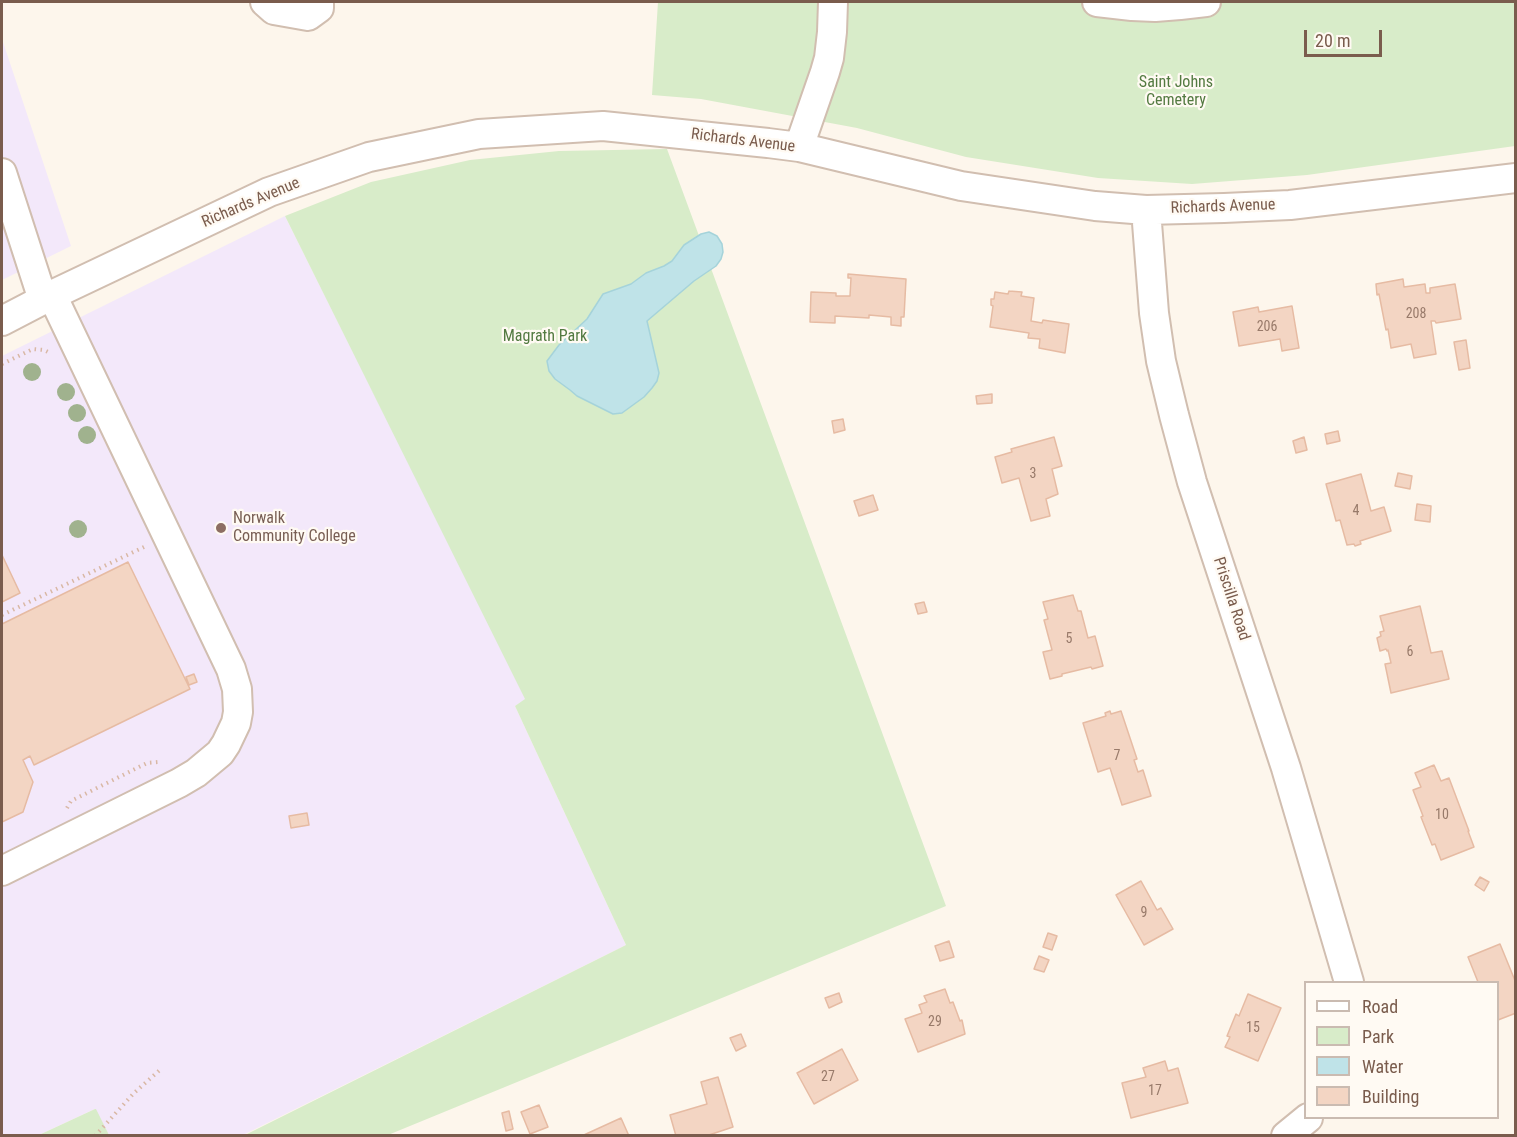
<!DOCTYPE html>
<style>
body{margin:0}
#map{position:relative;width:1517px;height:1137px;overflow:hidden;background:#fdf6ec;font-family:"Roboto Condensed",sans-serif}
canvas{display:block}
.frame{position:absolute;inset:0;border:3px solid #7a5c4d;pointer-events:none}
.legend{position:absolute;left:1304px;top:981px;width:195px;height:138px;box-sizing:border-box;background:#fffaf3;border:2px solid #cabbb1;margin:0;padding:8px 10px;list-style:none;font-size:18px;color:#7a5c4d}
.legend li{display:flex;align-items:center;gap:12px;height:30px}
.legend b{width:30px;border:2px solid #cabbb1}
.scale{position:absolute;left:1304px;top:30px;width:78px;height:27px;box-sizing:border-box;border:3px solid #7a5c4d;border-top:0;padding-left:8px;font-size:18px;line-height:21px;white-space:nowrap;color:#7a5c4d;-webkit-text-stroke:4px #fffaf3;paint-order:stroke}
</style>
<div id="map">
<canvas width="1517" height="1137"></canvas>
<div class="frame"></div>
<ul class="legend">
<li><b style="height:8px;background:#fff"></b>Road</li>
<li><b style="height:16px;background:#d8ecc9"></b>Park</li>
<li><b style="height:16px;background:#bfe3e8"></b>Water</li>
<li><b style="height:16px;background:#f3d5c3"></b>Building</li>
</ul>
<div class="scale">20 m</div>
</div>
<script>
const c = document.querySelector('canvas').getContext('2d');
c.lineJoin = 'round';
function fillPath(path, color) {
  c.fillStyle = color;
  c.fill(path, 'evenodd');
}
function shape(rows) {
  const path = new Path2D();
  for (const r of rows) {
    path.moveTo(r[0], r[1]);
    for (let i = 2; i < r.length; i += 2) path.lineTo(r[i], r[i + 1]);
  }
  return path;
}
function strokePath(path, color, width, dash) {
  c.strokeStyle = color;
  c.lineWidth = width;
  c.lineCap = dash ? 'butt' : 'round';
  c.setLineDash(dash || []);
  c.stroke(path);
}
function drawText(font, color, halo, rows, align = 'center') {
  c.font = font + ' "Roboto Condensed",sans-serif';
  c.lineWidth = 4.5;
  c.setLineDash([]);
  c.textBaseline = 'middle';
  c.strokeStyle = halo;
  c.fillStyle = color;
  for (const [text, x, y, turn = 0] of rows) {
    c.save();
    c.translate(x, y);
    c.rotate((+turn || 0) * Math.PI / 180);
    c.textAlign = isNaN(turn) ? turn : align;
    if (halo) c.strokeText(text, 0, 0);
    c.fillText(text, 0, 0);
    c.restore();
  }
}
const education = shape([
 [2,39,71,246,2,280],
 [285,216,526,699,515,706,626,945,243,1135,109,1135,95,1109,39,1135,2,1136,2,356]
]);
const green = shape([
 [658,2,1515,2,1515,146,1307,175,1192,184,1098,178,966,157,857,128,701,99,652,95],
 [667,149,946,906,388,1135,243,1136,626,945,515,706,525,699,285,216,371,182,470,160,559,151],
 [96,1109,109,1135,39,1135,95,1109]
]);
const water = shape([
 [709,232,717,236,722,244,723,252,721,259,716,266,694,281,647,321,659,373,657,381,652,388,644,397,622,413,613,414,577,396,570,390,555,379,549,371,547,361,559,345,587,319,603,294,631,284,646,273,664,266,672,261,684,245,701,234,709,232]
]);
const building = shape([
 [848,274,906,279,904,317,901,317,901,326,891,325,891,317,869,315,869,318,835,316,835,323,810,322,811,292,836,293,836,296,850,296,851,278,848,278,848,274],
 [1403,279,1404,287,1425,284,1426,293,1430,293,1430,288,1455,284,1461,319,1436,323,1435,321,1431,321,1436,354,1414,358,1411,344,1391,348,1388,329,1386,330,1379,294,1377,295,1376,284,1403,279],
 [1009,291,1022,292,1021,296,1034,298,1031,321,1042,323,1043,320,1069,324,1065,353,1039,348,1040,339,1028,338,1029,333,990,327,993,306,991,305,991,299,994,299,995,292,1008,294,1009,291],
 [1292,306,1299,348,1282,351,1280,339,1239,346,1233,312,1258,307,1259,312,1292,306],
 [1466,340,1470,368,1459,370,1454,342,1466,340],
 [992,394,992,403,977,404,976,396,992,394],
 [843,419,845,430,834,433,832,421,843,419],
 [1338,431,1340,441,1327,444,1325,434,1338,431],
 [1054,437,1062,466,1052,469,1058,494,1046,499,1050,516,1031,521,1019,478,1002,483,995,457,1012,452,1011,449,1054,437],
 [1304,437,1307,450,1296,453,1293,441,1304,437],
 [1398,473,1412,476,1410,489,1395,486,1398,473],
 [1361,474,1371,511,1384,507,1391,531,1360,541,1361,544,1355,546,1354,544,1347,545,1340,520,1336,521,1326,484,1361,474],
 [873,495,878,510,859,516,854,501,873,495],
 [1417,504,1431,506,1430,522,1415,520,1417,504],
 [2,555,20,593,2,602,2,555],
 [128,562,190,689,34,765,30,756,23,760,33,782,23,812,2,822,2,624,128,562],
 [1073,595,1078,611,1081,611,1088,638,1095,636,1103,666,1092,669,1091,667,1062,674,1062,676,1050,679,1043,652,1052,650,1044,620,1048,619,1043,602,1073,595],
 [924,602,927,612,918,614,915,604,924,602],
 [1420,606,1431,653,1442,651,1449,679,1391,693,1385,664,1391,663,1388,650,1387,651,1386,649,1380,651,1377,638,1381,636,1380,632,1384,631,1380,616,1420,606],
 [194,674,197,682,189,685,186,677,194,674],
 [1110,711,1111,714,1121,711,1137,759,1134,760,1138,772,1143,770,1151,796,1122,805,1110,768,1098,772,1083,723,1106,716,1105,713,1110,711],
 [1434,765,1441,781,1449,778,1469,831,1468,831,1474,847,1441,860,1435,844,1432,845,1421,817,1423,816,1413,790,1421,787,1415,773,1434,765],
 [307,813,309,825,291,828,289,816,307,813],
 [1480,877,1489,882,1484,891,1475,885,1480,877],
 [1141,881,1157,910,1161,908,1173,929,1144,945,1116,895,1141,881],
 [1048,933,1057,936,1052,950,1043,947,1048,933],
 [949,941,954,957,940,961,935,946,949,941],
 [1500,944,1516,983,1516,1013,1498,1020,1498,982,1478,982,1468,957,1500,944],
 [1039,956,1049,960,1044,972,1034,969,1039,956],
 [945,989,950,1003,953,1002,960,1021,962,1020,965,1034,918,1052,905,1019,922,1013,919,1005,927,1002,924,996,945,989],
 [839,993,842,1002,829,1008,825,998,839,993],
 [1248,994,1281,1008,1258,1061,1225,1047,1230,1037,1227,1036,1236,1014,1239,1016,1248,994],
 [741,1034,746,1046,736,1051,730,1038,741,1034],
 [842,1049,858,1080,814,1104,797,1073,842,1049],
 [1165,1061,1168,1071,1178,1068,1188,1103,1131,1118,1122,1083,1146,1077,1143,1068,1165,1061],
 [718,1077,733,1127,706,1136,676,1136,670,1115,707,1104,701,1082,718,1077],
 [539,1105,548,1127,530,1134,521,1112,539,1105],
 [509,1111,513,1129,506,1131,502,1113,509,1111],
 [621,1118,629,1136,582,1136,586,1134,621,1118]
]);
const path = shape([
 [2,364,33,349,44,350,48,352],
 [2,615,144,547],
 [67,808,71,801,147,763,158,762],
 [95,1136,134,1093,162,1068]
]);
const minor = shape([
 [265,2,274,10,308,16,319,8,319,2],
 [1097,2,1132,6,1155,7,1180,5,1206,2],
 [799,147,825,72,829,58,832,32,833,2],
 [2,173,43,300],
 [1146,210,1154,313,1161,361,1174,415,1192,482,1286,768,1349,982],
 [2,321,52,295,269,192,369,157,479,134,603,126,768,143,799,147,961,186,1095,206,1146,210,1224,208,1290,205,1516,178],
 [2,871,179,783,196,773,220,753,226,744,236,723,238,712,237,689,231,669,52,295],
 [1286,1136,1308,1118]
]);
const trees = [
 [32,372],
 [66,392],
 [77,413],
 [87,435],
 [78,529]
];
const markers = [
 [221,528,6,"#8d6e63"]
];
const numberNames = [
 ["208",1416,314],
 ["206",1267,327],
 ["3",1033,474],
 ["4",1356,511],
 ["5",1069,639],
 ["6",1410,652],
 ["7",1117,756],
 ["10",1442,815],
 ["9",1144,913],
 ["29",935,1022],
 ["15",1253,1028],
 ["27",828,1077],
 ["17",1155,1091]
];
const parkNames = [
 ["Saint Johns",1176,83],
 ["Cemetery",1176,101],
 ["Magrath Park",545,337]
];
const streetNames = [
 ["Richards Avenue",743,141,7],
 ["Richards Avenue",251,203,-23],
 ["Richards Avenue",1223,207,-2],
 ["Priscilla Road",1231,599,72]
];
const educationNames = [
 ["Norwalk",233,519],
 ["Community College",233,537]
];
fillPath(education, '#f3e8fa');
fillPath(green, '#d8ecc9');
fillPath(water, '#bfe3e8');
strokePath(water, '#a5d3da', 1.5);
fillPath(building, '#f3d5c3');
strokePath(building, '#e6bba3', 1.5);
strokePath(minor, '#d1beb0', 32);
strokePath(path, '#d9b8a5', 4, [1.5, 4.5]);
strokePath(minor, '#fff', 28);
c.fillStyle = '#a0b28e';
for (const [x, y] of trees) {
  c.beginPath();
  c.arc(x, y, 9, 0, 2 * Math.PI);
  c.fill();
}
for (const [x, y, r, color] of markers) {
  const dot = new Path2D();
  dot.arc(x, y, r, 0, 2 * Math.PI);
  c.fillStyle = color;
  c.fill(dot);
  strokePath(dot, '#fffaf3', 2);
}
drawText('14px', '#987a6a', null, numberNames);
drawText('16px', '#537a41', '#fffaf3', parkNames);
drawText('16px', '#7a5c4d', '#fffaf3', streetNames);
drawText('16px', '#785e54', '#fffaf3', educationNames, 'left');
</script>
